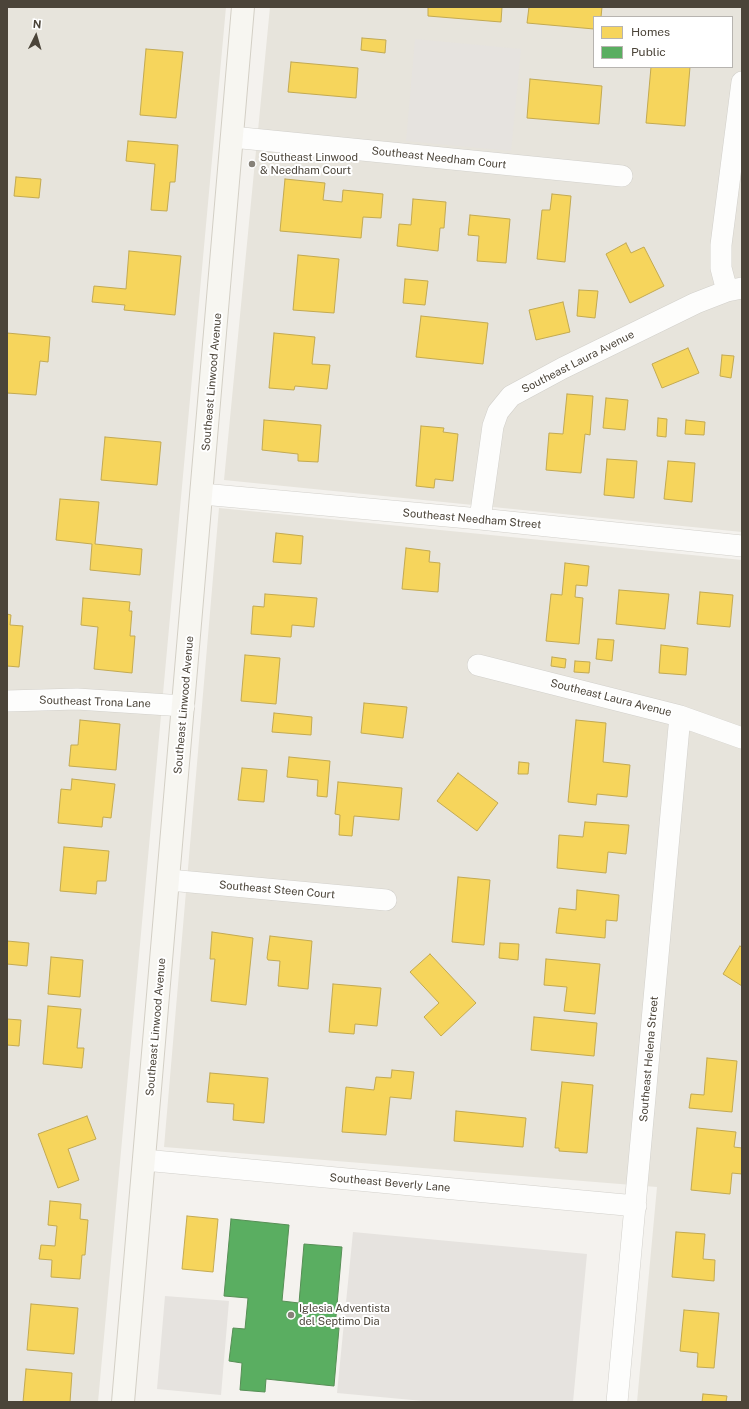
<!DOCTYPE html>
<style>
body{margin:0}
#map{position:relative;width:749px;height:1409px;overflow:hidden;background:#f4f2ee;font-family:"Public Sans",sans-serif}
canvas{display:block}
.frame{position:absolute;inset:0;border:8px solid #4b4439;pointer-events:none}
.legend{position:absolute;left:593px;top:16px;width:140px;height:52px;box-sizing:border-box;background:#fff;border:1px solid #b7b4b0;margin:0;padding:5px 7px;list-style:none;font-size:12px;color:#4b4439}
.legend li{display:flex;align-items:center;gap:8px;height:20px}
.legend b{width:20px;border:1px solid #b7b4b0}
.north{position:absolute;left:16px;top:16px;width:40px;height:40px;-webkit-text-stroke:3px #fff;paint-order:stroke;rotate:5deg;font-size:11px;font-weight:700;line-height:16px;text-align:center;color:#4b4439}
.north::after{content:'';display:block;margin:auto;width:14px;height:18px;background:#4b4439;clip-path:polygon(50% 0,100% 100%,50% 72%,0 100%)}
</style>
<div id="map">
<canvas width="749" height="1409"></canvas>
<div class="frame"></div>
<ul class="legend">
<li><b style="height:11px;background:#f6d55c"></b>Homes</li>
<li><b style="height:11px;background:#5aae61"></b>Public</li>
</ul>
<div class="north">N</div>
</div>
<script>
const c = document.querySelector('canvas').getContext('2d');
c.lineJoin = 'round';
function fillPath(path, color) {
  c.fillStyle = color;
  c.fill(path, 'evenodd');
}
function shape(rows) {
  const path = new Path2D();
  for (const r of rows) {
    path.moveTo(r[0], r[1]);
    for (let i = 2; i < r.length; i += 2) path.lineTo(r[i], r[i + 1]);
  }
  return path;
}
function strokePath(path, color, width, dash) {
  c.strokeStyle = color;
  c.lineWidth = width;
  c.lineCap = dash ? 'butt' : 'round';
  c.setLineDash(dash || []);
  c.stroke(path);
}
function drawText(font, color, halo, rows, align = 'center') {
  c.font = font + ' "Public Sans",sans-serif';
  c.lineWidth = 4;
  c.setLineDash([]);
  c.textBaseline = 'middle';
  c.strokeStyle = halo;
  c.fillStyle = color;
  for (const [text, x, y, turn = 0] of rows) {
    c.save();
    c.translate(x, y);
    c.rotate((+turn || 0) * Math.PI / 180);
    c.textAlign = isNaN(turn) ? turn : align;
    if (halo) c.strokeText(text, 0, 0);
    c.fillText(text, 0, 0);
    c.restore();
  }
}
const residential = shape([
 [7,7,226,7,98,1402,7,1402],
 [270,7,742,7,742,532,224,480],
 [594,17,732,17,732,67,594,67],
 [219,508,742,560,742,1402,637,1402,657,1187,164,1147]
]);
const parking = shape([
 [415,39,521,49,511,151,406,141],
 [353,1232,587,1254,573,1402,434,1402,337,1393],
 [165,1296,229,1301,221,1395,157,1389]
]);
const homes = shape([
 [428,7,502,7,501,22,428,16,428,7],
 [529,7,602,7,601,17,594,17,594,29,527,23,529,7],
 [362,38,386,40,385,53,361,50,362,38],
 [146,49,183,52,176,118,140,115,146,49],
 [291,62,358,68,356,98,288,92,291,62],
 [651,67,690,67,685,126,646,123,651,67],
 [530,79,602,86,599,124,527,118,530,79],
 [128,141,178,145,175,182,170,182,167,211,151,210,155,164,126,161,128,141],
 [16,177,41,179,39,198,14,196,16,177],
 [285,179,325,183,323,200,342,202,343,190,383,194,381,218,363,217,361,238,280,231,285,179],
 [552,194,571,196,565,262,537,259,542,210,550,210,552,194],
 [413,199,446,202,444,228,440,228,438,251,397,246,399,224,411,225,413,199],
 [470,215,510,219,506,263,477,261,479,236,468,235,470,215],
 [626,243,631,253,644,247,664,286,630,303,606,254,626,243],
 [129,251,181,256,175,315,124,310,125,305,92,302,94,286,126,289,129,251],
 [298,255,339,259,334,313,293,310,298,255],
 [405,279,428,281,425,305,403,303,405,279],
 [579,290,598,291,595,318,577,316,579,290],
 [563,302,570,332,536,340,529,310,563,302],
 [421,316,488,323,483,364,416,357,421,316],
 [7,333,50,337,48,362,40,361,36,395,7,393,7,333],
 [274,333,315,337,312,364,330,365,327,389,295,386,294,390,269,388,274,333],
 [688,348,699,373,662,388,652,364,688,348],
 [722,355,734,356,731,378,720,376,722,355],
 [567,394,593,396,590,435,585,434,581,473,546,470,549,433,563,434,567,394],
 [606,398,628,400,625,430,603,428,606,398],
 [658,418,667,419,666,437,657,436,658,418],
 [264,420,321,425,318,462,298,461,298,454,262,450,264,420],
 [686,420,705,422,704,435,685,434,686,420],
 [421,426,444,428,443,432,458,434,453,481,435,479,434,488,416,486,421,426],
 [105,437,161,442,157,485,101,480,105,437],
 [607,459,637,461,634,498,604,495,607,459],
 [668,461,695,463,692,502,664,499,668,461],
 [60,499,99,502,95,544,142,549,140,575,90,570,92,544,56,540,60,499],
 [276,533,303,536,301,564,273,562,276,533],
 [406,548,430,551,429,562,440,563,438,592,402,589,406,548],
 [565,563,589,566,587,586,576,585,575,597,583,598,579,644,546,641,551,594,562,595,565,563],
 [619,590,669,594,665,629,616,624,619,590],
 [700,592,733,595,730,627,697,624,700,592],
 [265,594,317,598,314,627,292,625,291,637,251,634,253,606,264,607,265,594],
 [83,598,130,602,129,611,132,611,130,636,135,636,132,673,94,669,98,627,81,625,83,598],
 [7,614,11,615,10,625,23,626,19,667,7,666,7,614],
 [598,639,614,640,612,661,596,659,598,639],
 [661,645,688,648,686,675,659,673,661,645],
 [245,655,280,658,276,704,241,701,245,655],
 [552,657,566,659,565,668,551,666,552,657],
 [575,661,590,662,589,673,574,672,575,661],
 [364,703,407,707,403,738,361,733,364,703],
 [274,713,312,717,311,735,272,732,274,713],
 [80,720,120,724,116,770,69,766,71,745,78,745,80,720],
 [576,720,606,723,603,762,630,765,627,797,597,794,596,805,568,802,576,720],
 [289,757,330,761,327,797,317,796,318,780,287,777,289,757],
 [519,762,529,763,528,774,518,774,519,762],
 [242,768,267,770,264,802,238,800,242,768],
 [458,773,498,803,477,831,437,801,458,773],
 [72,779,115,784,111,818,103,817,102,827,58,823,61,789,71,790,72,779],
 [338,782,402,788,399,820,354,816,352,836,339,835,340,815,335,814,338,782],
 [585,822,629,825,626,854,608,852,606,873,557,868,559,835,583,837,585,822],
 [64,847,109,851,106,881,97,881,96,894,60,891,64,847],
 [458,877,490,880,484,945,452,942,458,877],
 [577,890,619,895,617,921,606,920,605,938,556,933,559,908,576,910,577,890],
 [212,932,253,938,246,1005,211,1001,215,959,210,959,212,932],
 [270,936,312,941,308,989,278,986,280,961,268,960,267,958,270,936],
 [7,941,29,943,27,966,7,964,7,941],
 [500,943,519,944,518,960,499,958,500,943],
 [740,946,742,948,742,986,723,974,740,946],
 [430,954,476,1003,441,1036,424,1017,439,1003,410,972,430,954],
 [51,957,83,960,80,997,48,994,51,957],
 [546,959,600,964,595,1014,564,1011,567,987,544,985,546,959],
 [333,984,381,988,377,1026,355,1024,354,1034,329,1032,333,984],
 [48,1006,81,1009,77,1048,84,1048,82,1068,43,1064,48,1006],
 [534,1017,597,1023,594,1056,531,1050,534,1017],
 [7,1019,21,1020,19,1046,7,1045,7,1019],
 [707,1058,737,1061,732,1112,689,1108,691,1094,704,1095,707,1058],
 [392,1070,414,1072,411,1099,390,1097,386,1135,342,1132,346,1087,374,1090,376,1077,391,1078,392,1070],
 [210,1073,268,1078,264,1123,233,1120,234,1104,207,1102,210,1073],
 [562,1082,593,1085,587,1153,559,1151,559,1148,555,1148,562,1082],
 [456,1111,526,1118,523,1147,454,1141,456,1111],
 [87,1116,96,1139,68,1149,79,1180,58,1188,38,1134,87,1116],
 [697,1128,736,1132,734,1147,742,1148,742,1174,732,1173,730,1194,691,1190,697,1128],
 [50,1201,81,1204,80,1219,88,1220,85,1255,82,1255,80,1279,51,1277,52,1260,39,1259,41,1245,55,1246,57,1226,48,1225,50,1201],
 [187,1216,218,1219,213,1272,182,1269,187,1216],
 [676,1232,705,1234,703,1259,715,1260,714,1281,672,1277,676,1232],
 [31,1304,78,1308,74,1354,27,1350,31,1304],
 [684,1310,719,1313,714,1368,697,1367,698,1353,680,1351,684,1310],
 [26,1369,72,1373,70,1402,23,1402,26,1369],
 [703,1394,727,1396,726,1402,702,1402,703,1394]
]);
const public = shape([
 [231,1219,289,1225,282,1301,299,1303,304,1244,342,1247,335,1328,339,1328,334,1386,266,1379,265,1392,240,1390,242,1363,229,1361,233,1328,245,1329,248,1298,224,1296,231,1219]
]);
const street = shape([
 [232,137,622,176],
 [727,291,721,268,721,245,742,82],
 [202,494,480,519,742,546],
 [480,519,493,426,498,412,511,396,563,368,696,303,727,291,742,288],
 [478,665,680,716,742,738],
 [7,701,77,699,184,706],
 [169,880,386,900],
 [144,1160,636,1206],
 [617,1402,680,716]
]);
const secondary = shape([
 [123,1402,243,7]
]);
const markers = [
 [252,164,4,"#868178"],
 [291,1315,4,"#868178"]
];
const poiNames = [
 ["Southeast Linwood",260,158],
 ["& Needham Court",260,171],
 ["Iglesia Adventista",299,1309],
 ["del Septimo Dia",299,1322]
];
const streetNames = [
 ["Southeast Needham Court",439,158,6],
 ["Southeast Laura Avenue",578,362,-27],
 ["Southeast Linwood Avenue",212,382,-85],
 ["Southeast Needham Street",472,519,5],
 ["Southeast Laura Avenue",611,698,14],
 ["Southeast Trona Lane",95,702,2],
 ["Southeast Linwood Avenue",184,705,-85],
 ["Southeast Steen Court",277,890,5],
 ["Southeast Linwood Avenue",156,1027,-85],
 ["Southeast Helena Street",649,1059,-85],
 ["Southeast Beverly Lane",390,1183,5]
];
fillPath(residential, '#e7e4dc');
fillPath(parking, '#e6e3df');
fillPath(homes, '#f6d55c');
strokePath(homes, '#c3aa52', 1);
fillPath(public, '#5aae61');
strokePath(public, '#568e55', 1);
strokePath(street, '#d2d0cb', 22);
strokePath(secondary, '#d3cfc5', 24);
strokePath(street, '#fdfdfc', 21);
strokePath(secondary, '#f7f6f1', 22);
for (const [x, y, r, color] of markers) {
  const dot = new Path2D();
  dot.arc(x, y, r, 0, 2 * Math.PI);
  c.fillStyle = color;
  c.fill(dot);
  strokePath(dot, '#fff', 1.5);
}
drawText('11px', '#4b4439', '#fff', poiNames, 'left');
drawText('11px', '#4b4439', '#fff', streetNames);
</script>
